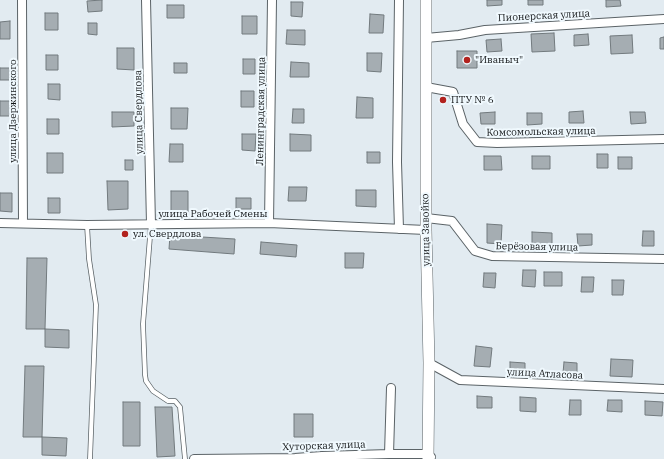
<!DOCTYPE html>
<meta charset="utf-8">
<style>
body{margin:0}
canvas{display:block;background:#e2ebf1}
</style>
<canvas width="664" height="459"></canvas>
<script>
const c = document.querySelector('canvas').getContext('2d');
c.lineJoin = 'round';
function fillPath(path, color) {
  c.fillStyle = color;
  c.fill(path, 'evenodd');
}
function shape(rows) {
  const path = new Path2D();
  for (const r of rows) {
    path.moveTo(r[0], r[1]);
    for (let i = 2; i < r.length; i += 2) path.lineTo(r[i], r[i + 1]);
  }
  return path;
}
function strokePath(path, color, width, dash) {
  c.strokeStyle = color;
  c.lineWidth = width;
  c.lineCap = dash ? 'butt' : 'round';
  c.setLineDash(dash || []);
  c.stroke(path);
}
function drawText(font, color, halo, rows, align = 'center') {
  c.font = font + ' "IBM Plex Serif",serif';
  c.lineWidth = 4;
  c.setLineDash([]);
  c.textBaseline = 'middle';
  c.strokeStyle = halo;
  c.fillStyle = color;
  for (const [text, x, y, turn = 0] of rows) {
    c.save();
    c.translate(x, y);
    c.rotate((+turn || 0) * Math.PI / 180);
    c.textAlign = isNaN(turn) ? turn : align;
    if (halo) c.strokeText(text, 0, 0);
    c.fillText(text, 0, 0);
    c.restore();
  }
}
const building = shape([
 [102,0,102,11,88,12,87,1,102,0],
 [487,0,502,0,502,5,487,6,487,0],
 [528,0,543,0,543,5,528,5,528,0],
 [606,0,620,0,621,6,606,7,606,0],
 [291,2,303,2,302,17,291,16,291,2],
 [167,5,184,5,184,18,167,18,167,5],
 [45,13,58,13,58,30,45,30,45,13],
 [370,14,384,15,383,33,369,33,370,14],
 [242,16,257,16,257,34,242,34,242,16],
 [10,21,10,39,0,39,0,22,10,21],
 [88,23,97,23,97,35,88,34,88,23],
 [287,30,305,30,305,45,286,44,287,30],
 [554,33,555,51,532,52,531,34,554,33],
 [588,34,589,45,574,46,574,35,588,34],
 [632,35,633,53,611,54,610,36,632,35],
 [664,37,664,49,660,49,660,38,664,37],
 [501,39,502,51,487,52,486,40,501,39],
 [117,48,134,48,134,70,117,69,117,48],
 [457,51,477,51,477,68,457,68,457,51],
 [367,53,382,53,381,72,367,71,367,53],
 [46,55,58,55,58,70,46,70,46,55],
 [243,59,255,59,255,74,243,74,243,59],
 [291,62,309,63,309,77,290,77,291,62],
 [174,63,187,63,187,73,174,73,174,63],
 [0,68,11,68,11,80,0,80,0,68],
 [48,84,60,84,60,100,48,99,48,84],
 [241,91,254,91,254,107,241,107,241,91],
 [357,97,373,98,373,118,356,118,357,97],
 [0,101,12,101,13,116,0,116,0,101],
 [171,108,188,108,187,129,171,129,171,108],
 [293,109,304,109,304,123,292,123,293,109],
 [583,111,584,123,569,123,569,112,583,111],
 [112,112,134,112,134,126,112,127,112,112],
 [495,112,495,124,481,124,480,113,495,112],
 [630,112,645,112,646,123,631,124,630,112],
 [527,113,542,113,542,124,527,125,527,113],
 [47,119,59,119,59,134,47,134,47,119],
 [242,134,256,134,255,151,242,150,242,134],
 [290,134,311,135,311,151,290,151,290,134],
 [170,144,183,144,183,162,169,162,170,144],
 [367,152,380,152,380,163,367,163,367,152],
 [47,153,63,153,63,173,47,173,47,153],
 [597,154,608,154,608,168,597,168,597,154],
 [484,156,501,156,502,170,484,170,484,156],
 [532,156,550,156,550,169,532,169,532,156],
 [618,157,632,157,632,169,618,169,618,157],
 [125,160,133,160,133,170,125,170,125,160],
 [107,181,128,181,128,209,108,210,107,181],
 [289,187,307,187,306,201,288,201,289,187],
 [356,190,376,190,376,207,356,206,356,190],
 [171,191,188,191,188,212,171,212,171,191],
 [0,193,12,193,12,212,0,211,0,193],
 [48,198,60,198,60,213,48,213,48,198],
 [236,198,251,198,251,209,236,209,236,198],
 [487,224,502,225,501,244,487,243,487,224],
 [643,231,654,231,654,246,642,246,643,231],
 [532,232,552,233,552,245,532,244,532,232],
 [577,234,592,234,592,245,578,246,577,234],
 [170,235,235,239,234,254,169,249,170,235],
 [261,242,297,245,296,257,260,254,261,242],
 [345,253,364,253,363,268,345,268,345,253],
 [27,258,47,258,45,329,26,329,27,258],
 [523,270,536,270,535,287,522,286,523,270],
 [544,272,562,272,562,286,544,286,544,272],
 [484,273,496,273,495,288,483,287,484,273],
 [582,277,594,277,593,292,581,292,582,277],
 [612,280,624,280,623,295,612,295,612,280],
 [45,329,69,330,69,348,45,347,45,329],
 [476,346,492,348,490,367,474,366,476,346],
 [611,359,633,360,632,377,610,376,611,359],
 [510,362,525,363,525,375,510,374,510,362],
 [564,362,577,363,577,373,563,373,564,362],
 [25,366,44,366,42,437,23,437,25,366],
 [477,396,492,397,492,408,477,408,477,396],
 [520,397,536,398,536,412,520,411,520,397],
 [570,400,581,400,581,415,569,415,570,400],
 [608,400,622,400,622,412,607,411,608,400],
 [645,401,663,402,662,416,645,415,645,401],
 [123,402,140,402,140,446,123,446,123,402],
 [155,407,172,407,175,456,157,457,155,407],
 [294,414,313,414,313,437,294,437,294,414],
 [42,437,67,438,66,456,42,455,42,437]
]);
const service = shape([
 [151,224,143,324,145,375,146,381,153,391,168,401,175,401,180,407,185,459],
 [87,225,89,259,96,305,90,459]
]);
const minor = shape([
 [22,0,23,223],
 [146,0,151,224],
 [426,38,459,35,485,30,664,19],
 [426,87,453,92,463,124,477,142,497,143,664,139],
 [426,218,452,221,475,251,492,256,664,259],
 [0,223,87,225,269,223,426,230],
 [269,223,272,0],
 [399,229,397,162,399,0],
 [429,363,460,380,664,389],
 [389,454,428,454,431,457],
 [194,459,295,458,322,456,389,454,391,388]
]);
const secondary = shape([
 [426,0,426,230,429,363,428,459]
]);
const markers = [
 [467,60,4,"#b2221e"],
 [443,100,4,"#b2221e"],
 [125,234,4,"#b2221e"]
];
const streetNames = [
 ["Пионерская улица",544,16,-3],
 ["улица Дзержинского",13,111,-90],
 ["Ленинградская улица",261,111,-89],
 ["улица Свердлова",139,112,-91],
 ["Комсомольская улица",541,132,-1],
 ["улица Рабочей Смены",213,214],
 ["улица Завойко",426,230,-91],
 ["Берёзовая улица",537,247,1],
 ["улица Атласова",545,374,3],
 ["Хуторская улица",324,446,-2]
];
const poiNames = [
 ["\"Иваныч\"",475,60],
 ["ПТУ № 6",451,100],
 ["ул. Свердлова",133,234]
];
fillPath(building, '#a5adb2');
strokePath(building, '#727a7e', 1);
strokePath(service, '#5b6367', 5.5);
strokePath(minor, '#5b6367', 10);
strokePath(secondary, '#5b6367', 12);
strokePath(service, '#fff', 4);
strokePath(minor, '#fff', 8);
strokePath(secondary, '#fff', 11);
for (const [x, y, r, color] of markers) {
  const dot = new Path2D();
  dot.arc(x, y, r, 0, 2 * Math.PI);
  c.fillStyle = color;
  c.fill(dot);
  strokePath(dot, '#f0f9fe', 1.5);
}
drawText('10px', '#131618', '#f0f9fe', streetNames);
drawText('10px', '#131618', '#f0f9fe', poiNames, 'left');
</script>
